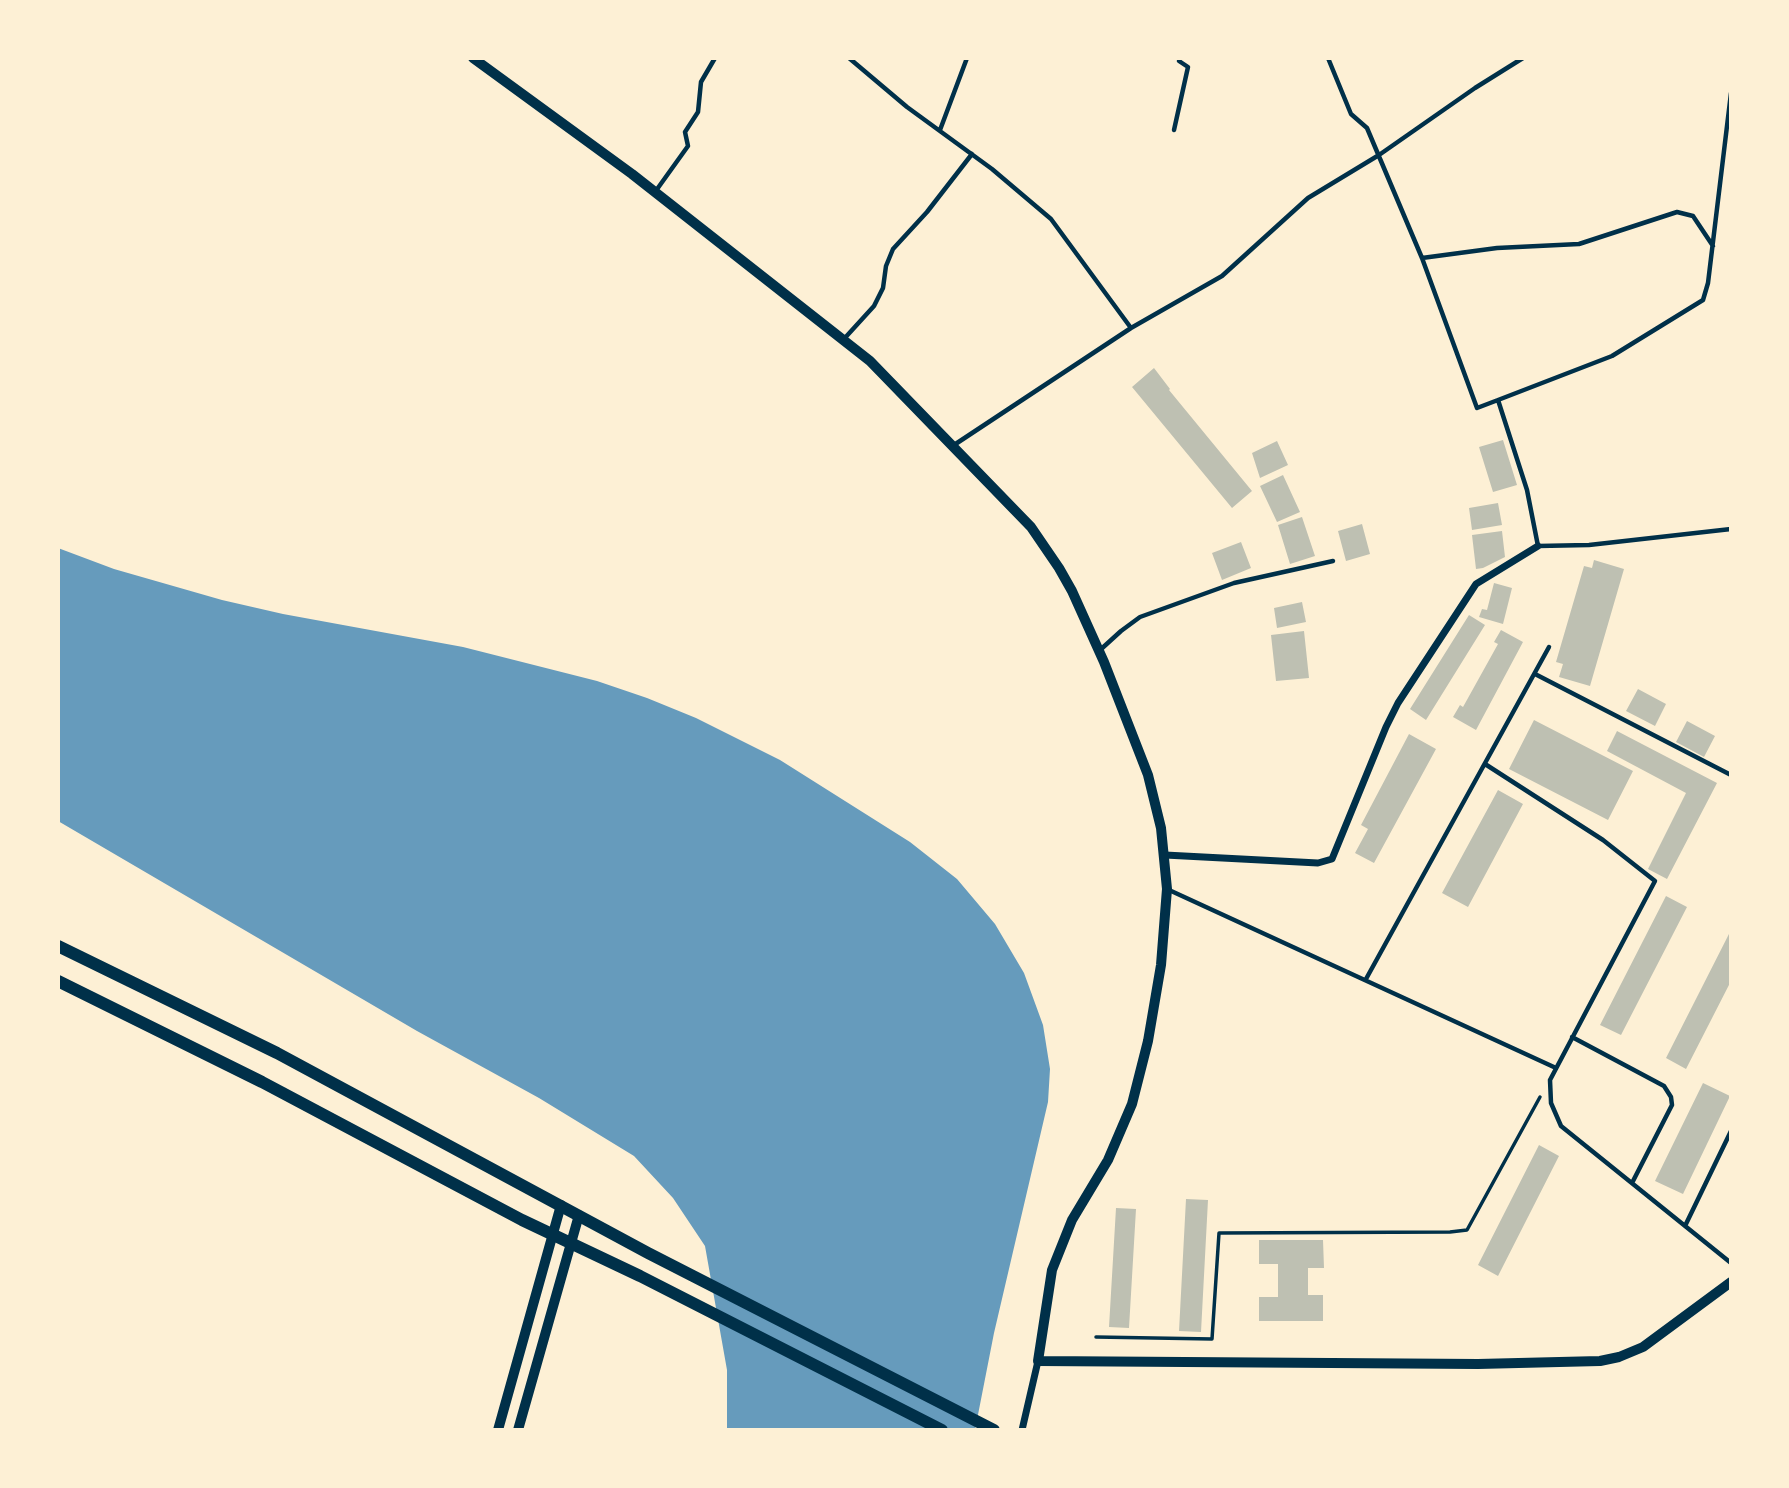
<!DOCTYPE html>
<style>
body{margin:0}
#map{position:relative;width:1789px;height:1488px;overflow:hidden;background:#fdf0d5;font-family:"Work Sans",sans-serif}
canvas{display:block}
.frame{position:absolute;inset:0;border:60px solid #fdf0d5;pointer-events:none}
</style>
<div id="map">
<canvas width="1789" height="1488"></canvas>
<div class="frame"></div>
</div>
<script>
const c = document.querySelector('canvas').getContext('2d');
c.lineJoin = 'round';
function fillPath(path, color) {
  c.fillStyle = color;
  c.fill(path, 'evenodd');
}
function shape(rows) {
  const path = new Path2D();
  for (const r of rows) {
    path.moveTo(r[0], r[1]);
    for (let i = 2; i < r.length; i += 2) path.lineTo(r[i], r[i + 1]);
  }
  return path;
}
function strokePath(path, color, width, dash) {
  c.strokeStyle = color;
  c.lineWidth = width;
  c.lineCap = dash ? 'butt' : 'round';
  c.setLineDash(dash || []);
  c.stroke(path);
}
const water = shape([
 [58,548,114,569,222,600,283,614,463,647,597,681,647,698,696,718,780,760,910,842,957,879,995,924,1024,973,1043,1025,1050,1069,1048,1102,994,1333,975,1430,727,1430,727,1370,705,1246,673,1198,634,1156,539,1098,417,1031,58,821]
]);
const building = shape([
 [1154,368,1170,389,1169,390,1252,491,1232,508,1132,387],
 [1503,440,1517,485,1493,492,1479,447],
 [1277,441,1288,465,1260,478,1252,453],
 [1283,475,1300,512,1277,522,1260,486],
 [1498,503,1502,525,1472,530,1469,508],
 [1302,517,1315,556,1290,564,1278,525],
 [1362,524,1370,554,1346,561,1338,531],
 [1502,531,1505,557,1483,568,1476,569,1472,535],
 [1241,542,1251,568,1222,580,1212,553],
 [1594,560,1624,569,1590,686,1559,677,1563,664,1556,662,1584,566,1592,568],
 [1494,583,1512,588,1503,624,1479,617,1482,609,1487,610],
 [1302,602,1306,622,1277,628,1274,608],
 [1469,615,1485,625,1426,720,1410,709],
 [1501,630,1523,642,1476,730,1453,717,1460,705,1463,707,1498,644,1494,642],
 [1304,631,1309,678,1276,681,1271,635],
 [1638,689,1666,704,1655,726,1626,711],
 [1534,720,1633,771,1608,820,1509,769],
 [1687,721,1715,736,1704,757,1676,742],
 [1617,731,1717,783,1667,879,1648,869,1686,793,1607,751],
 [1409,734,1436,749,1374,863,1355,853,1368,829,1361,825],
 [1498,790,1523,804,1468,907,1442,893],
 [1666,896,1687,907,1621,1035,1600,1025],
 [1731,930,1731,981,1686,1069,1666,1058],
 [1703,1083,1730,1096,1683,1194,1655,1181],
 [1539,1145,1559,1156,1498,1276,1478,1265],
 [1186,1199,1208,1200,1201,1332,1179,1331],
 [1116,1208,1136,1209,1129,1328,1109,1327],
 [1259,1240,1323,1240,1324,1268,1308,1268,1308,1295,1323,1295,1323,1321,1259,1321,1259,1297,1278,1297,1278,1264,1259,1264]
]);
const path = shape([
 [1096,1337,1212,1339,1219,1233,1450,1232,1467,1230,1540,1097]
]);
const service = shape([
 [849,58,907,107,992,169,1051,219,1131,328],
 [1328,58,1351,114,1367,128,1422,258,1477,408,1498,400,1527,490,1538,546,1589,545,1731,529],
 [940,130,967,58],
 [1174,130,1188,67,1179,61,1180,58],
 [655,192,688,146,685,132,698,112,701,82,715,58],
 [1422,258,1497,248,1579,244,1677,212,1693,216,1713,246],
 [843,340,874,306,883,288,886,266,893,249,927,212,972,154],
 [1498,400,1612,356,1703,300,1708,283,1731,93],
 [954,445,1131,328,1222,276,1308,198,1379,155,1475,88,1523,58],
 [1099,651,1121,631,1140,617,1234,583,1333,561],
 [1535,674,1731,775],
 [1485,764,1603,840,1655,881,1550,1080,1551,1103,1561,1126,1731,1263],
 [1169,890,1556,1068],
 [1366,979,1549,647],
 [1572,1037,1664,1086,1671,1097,1672,1105,1632,1183],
 [1685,1226,1731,1131]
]);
const minor = shape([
 [1165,855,1318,863,1332,859,1386,727,1398,703,1476,584,1538,546],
 [1022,1430,1038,1361]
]);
const tertiary = shape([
 [473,58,632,174,870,361,1031,527,1059,568,1072,591,1104,662,1148,775,1161,828,1167,889,1161,965,1148,1041,1132,1104,1108,1160,1072,1220,1052,1270,1038,1361,1478,1364,1600,1361,1619,1357,1643,1347,1731,1282],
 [498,1430,561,1205],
 [518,1430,579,1215]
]);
const secondary = shape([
 [58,946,277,1053,648,1253,994,1430],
 [58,981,262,1082,522,1220,640,1276,942,1430]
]);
fillPath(water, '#669bbc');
fillPath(building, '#bec0b2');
strokePath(path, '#003049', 3.5);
strokePath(service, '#003049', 4.5);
strokePath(minor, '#003049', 7);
strokePath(tertiary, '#003049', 10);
strokePath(secondary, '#003049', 12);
</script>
